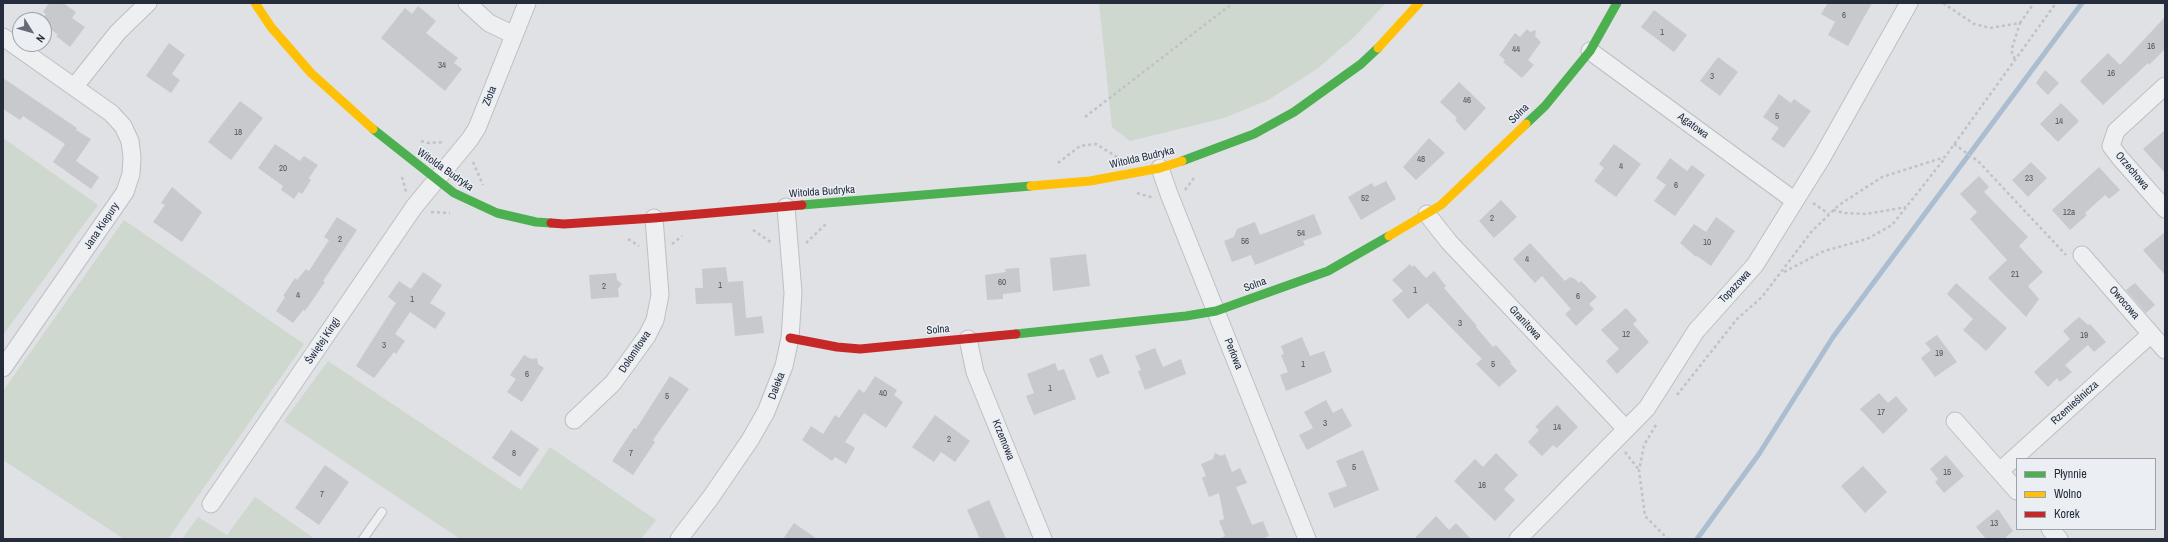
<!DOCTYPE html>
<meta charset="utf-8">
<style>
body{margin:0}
#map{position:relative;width:2168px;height:542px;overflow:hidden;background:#dfe1e4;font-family:"Archivo Narrow",sans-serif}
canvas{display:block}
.frame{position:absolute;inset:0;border:4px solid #252d3d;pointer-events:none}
.legend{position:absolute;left:2016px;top:458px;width:140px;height:72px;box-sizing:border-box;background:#ebeff4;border:1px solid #9ca1ab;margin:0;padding:5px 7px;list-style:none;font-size:12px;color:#252d3d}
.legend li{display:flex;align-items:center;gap:8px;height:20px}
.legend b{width:20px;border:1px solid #9ca1ab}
.north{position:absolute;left:12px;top:12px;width:40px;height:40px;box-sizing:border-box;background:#ebeff4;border:1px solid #9ca1ab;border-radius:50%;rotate:127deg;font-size:11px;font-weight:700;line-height:16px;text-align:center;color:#252d3d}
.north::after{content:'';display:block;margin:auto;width:14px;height:18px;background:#666c77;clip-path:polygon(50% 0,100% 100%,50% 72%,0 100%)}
</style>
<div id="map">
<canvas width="2168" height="542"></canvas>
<div class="frame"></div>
<ul class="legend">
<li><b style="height:5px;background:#4caf50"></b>Płynnie</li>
<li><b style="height:5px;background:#ffc107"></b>Wolno</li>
<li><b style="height:5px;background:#c62828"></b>Korek</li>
</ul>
<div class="north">N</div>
</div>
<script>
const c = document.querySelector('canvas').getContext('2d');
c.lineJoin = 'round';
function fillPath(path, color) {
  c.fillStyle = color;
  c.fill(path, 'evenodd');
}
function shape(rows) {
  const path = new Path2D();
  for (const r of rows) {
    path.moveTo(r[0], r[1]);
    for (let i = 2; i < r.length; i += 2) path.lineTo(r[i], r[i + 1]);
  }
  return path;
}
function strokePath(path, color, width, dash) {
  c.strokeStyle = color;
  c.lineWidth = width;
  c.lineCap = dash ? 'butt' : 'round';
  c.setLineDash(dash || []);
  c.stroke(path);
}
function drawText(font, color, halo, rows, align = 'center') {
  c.font = font + ' "Archivo Narrow",sans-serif';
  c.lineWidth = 3;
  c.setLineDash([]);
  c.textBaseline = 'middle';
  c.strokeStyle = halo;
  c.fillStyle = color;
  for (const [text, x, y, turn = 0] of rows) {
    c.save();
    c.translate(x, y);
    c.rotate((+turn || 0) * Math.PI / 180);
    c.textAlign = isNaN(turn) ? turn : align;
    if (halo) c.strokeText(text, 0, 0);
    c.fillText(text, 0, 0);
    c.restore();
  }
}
const green = shape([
 [1099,3,1386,3,1355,36,1317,69,1268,100,1224,118,1130,141,1112,127],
 [3,138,98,205,3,335],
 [124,220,304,344,168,539,124,539,3,460,3,391],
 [328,361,521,490,550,447,656,520,641,539,460,539,284,421],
 [255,497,315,539,182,539,198,517,227,535]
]);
const stream = shape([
 [1697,539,1759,454,1833,337,2082,3]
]);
const building = shape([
 [49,3,63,3,76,12,72,18,85,27,70,47,56,36,58,35,44,24,44,20,41,20,46,14,43,12],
 [1828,3,1872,3,1848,46,1828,35,1835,22,1821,14],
 [418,6,436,21,426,33,458,58,454,63,462,69,445,91,381,38,405,8,412,14],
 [1654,10,1687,35,1674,52,1641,27],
 [2165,17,2165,49,2149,65,2148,63,2103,105,2080,81,2108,53,2120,65],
 [1527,29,1530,32,1536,30,1535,36,1541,42,1528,60,1534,65,1522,78,1503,62,1505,60,1499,55,1515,33,1520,37],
 [169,43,185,55,172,74,180,80,171,93,146,76],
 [1718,57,1738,72,1720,96,1700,81],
 [2045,70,2059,83,2048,95,2036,83],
 [3,78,77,128,76,130,91,139,76,161,99,177,91,189,53,162,65,144,23,116,20,120,3,109],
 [1459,82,1486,108,1465,131,1455,120,1457,118,1440,102],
 [1779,94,1791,103,1794,99,1811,111,1784,148,1771,139,1779,128,1763,117],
 [240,101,263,118,231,160,208,142],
 [2061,103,2079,121,2058,142,2040,124],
 [2165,130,2165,173,2143,149],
 [1429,138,1445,153,1416,180,1403,167],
 [275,144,300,161,304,156,318,165,309,178,311,180,302,194,299,192,294,199,281,190,283,186,258,168],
 [1614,144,1641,164,1616,197,1594,181,1604,168,1599,164],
 [1670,158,1687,171,1692,165,1705,175,1675,216,1654,201,1666,185,1656,178],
 [2031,162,2047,178,2028,197,2012,180],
 [2099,167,2120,190,2109,199,2105,195,2085,213,2087,215,2070,230,2052,210],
 [1979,176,1989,187,1984,192,2028,237,2019,246,2043,272,2028,286,2039,299,2026,317,1988,278,2007,260,1970,219,1977,212,1960,194],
 [1386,181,1396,199,1361,220,1348,197,1372,183,1374,187],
 [172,187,202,212,182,242,153,222,165,205,161,203],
 [1501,200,1517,217,1494,238,1479,221],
 [1314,214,1322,234,1303,241,1305,245,1255,265,1251,255,1232,262,1224,241,1234,237,1237,229,1255,222,1260,235],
 [337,217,357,230,323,281,325,282,305,311,303,310,293,323,276,311,285,297,283,296,295,278,297,280,306,269,309,271,329,240,324,237],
 [1716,217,1735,231,1711,266,1697,256,1696,257,1680,243,1694,224,1706,232],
 [2165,232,2165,275,2143,250],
 [1530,243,1565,281,1570,277,1575,279,1579,283,1581,281,1597,297,1589,304,1594,309,1576,326,1565,314,1571,309,1542,276,1535,283,1513,259],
 [1086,254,1090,286,1053,291,1050,258],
 [1410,264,1412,267,1414,265,1426,278,1434,271,1446,286,1444,288,1477,326,1476,327,1493,347,1496,345,1511,362,1510,363,1517,371,1499,387,1476,364,1482,359,1427,303,1408,319,1392,300,1403,291,1392,280],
 [726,267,728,282,743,281,746,318,762,316,764,333,735,336,732,303,696,304,695,288,703,288,702,269],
 [1019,268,1021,292,1003,294,1003,299,987,300,985,275,1006,272,1005,269],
 [423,272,442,285,430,303,446,313,435,329,410,312,395,334,405,341,396,354,394,352,374,378,356,366,396,303,388,297,399,281,411,289],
 [616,273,617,280,622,284,618,289,619,297,591,299,589,275],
 [1956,283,2007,328,1986,351,1963,330,1973,319,1947,294],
 [2135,283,2155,305,2146,313,2126,290],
 [1626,308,1637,320,1633,324,1649,342,1617,374,1606,361,1619,349,1601,330],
 [2079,317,2088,325,2090,324,2106,342,2094,352,2088,345,2065,365,2072,372,2060,382,2057,378,2048,387,2034,372,2070,339,2063,331],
 [1937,335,1957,362,1935,377,1921,358,1931,350,1925,343],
 [1302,337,1310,356,1324,351,1332,372,1286,391,1280,375,1288,372,1281,355,1284,354,1281,346],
 [1155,348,1163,367,1181,359,1186,374,1145,390,1138,371,1141,370,1135,356],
 [1102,354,1110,373,1097,378,1089,359],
 [524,355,531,359,537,358,538,364,544,368,522,402,507,392,516,379,510,375],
 [1055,363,1058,371,1064,369,1076,399,1034,415,1026,396,1034,393,1027,374],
 [670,376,689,389,653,440,655,442,633,475,612,461,634,428,636,429],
 [875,376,897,390,894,395,903,402,886,428,864,413,845,442,855,448,846,464,835,457,832,461,802,440,811,426,823,434,835,415,839,418,859,389,864,393],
 [1879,393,1888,403,1896,396,1908,410,1883,434,1860,409],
 [1326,400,1333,413,1342,408,1352,426,1307,450,1299,435,1313,428,1304,412],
 [1557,405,1578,427,1557,448,1553,445,1542,456,1528,442,1539,430,1535,427],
 [935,415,970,441,955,462,941,452,934,462,912,447],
 [511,430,539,449,520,477,492,458],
 [1363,450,1379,490,1334,508,1328,493,1347,486,1336,461],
 [1215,453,1221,456,1225,454,1232,472,1240,468,1247,483,1236,487,1252,525,1263,521,1269,536,1262,539,1219,539,1225,536,1219,521,1224,519,1219,493,1209,497,1202,478,1206,476,1201,464,1213,459],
 [1496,453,1518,475,1504,489,1515,500,1495,521,1454,481,1475,459,1483,467],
 [1946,455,1964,476,1944,493,1935,482,1938,479,1930,469],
 [325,465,349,482,319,525,295,508],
 [1863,466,1887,492,1865,513,1841,486],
 [989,500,1006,539,980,539,967,510],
 [1998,509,2013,531,2004,539,1986,539,1976,527],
 [1436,516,1449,530,1456,523,1471,539,1414,539],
 [794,523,817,539,783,539]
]);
const path = shape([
 [1943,3,1974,24,1990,28,2020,23,2034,3],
 [2015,59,2012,54,2012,48,2020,23],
 [1085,117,1233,3],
 [421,141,429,143,445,142],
 [1954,144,1978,161,2066,255],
 [473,162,483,185],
 [1058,163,1080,146,1096,144,1117,157],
 [402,177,406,192],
 [1185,190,1194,178],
 [1137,193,1154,198],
 [1813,203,1829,214],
 [1833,210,1845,213,1866,214,1906,207],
 [431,212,450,213],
 [753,230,772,243],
 [628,239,639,246],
 [806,243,827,223],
 [672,244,682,236],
 [1784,272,1824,251,1867,239,1892,225,1945,158],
 [1677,395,1737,319,1762,297,1812,231,1839,205,1882,177,1945,157,2056,3],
 [1656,425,1644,445,1639,471,1645,516,1668,539],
 [1625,452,1639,470]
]);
const lane = shape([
 [363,539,382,512]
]);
const street = shape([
 [467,3,489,23,514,35],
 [3,37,111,113,123,126,130,141,132,157,131,174,125,192,3,368],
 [1590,51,1795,201],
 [75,86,118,32,148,3],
 [2165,86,2116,131,2111,146,2120,158,2165,209],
 [1160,168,1169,194,1307,539],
 [1427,214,1449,242,1626,429],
 [2082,255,2165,350],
 [968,339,975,372,1043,539],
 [574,420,613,383,647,336,655,320,660,295,654,218],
 [1955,421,2017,491],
 [2000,471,2151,334],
 [211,504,414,207,470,139,477,128,527,3],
 [2050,529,2059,539],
 [679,539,711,497,750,440,766,412,784,366,790,338,793,293,786,207],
 [1518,539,1647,408,1696,331,1755,265,1821,159,1909,3]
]);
const fast = shape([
 [1526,124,1545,106,1590,51,1617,3],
 [373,129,454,193,497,213,536,222,551,223],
 [1182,161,1254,134,1294,112,1361,64,1378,48],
 [802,205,1031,186],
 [1016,334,1186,316,1216,311,1328,271,1389,236]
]);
const slow = shape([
 [255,3,271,27,311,73,373,129],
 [1378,48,1419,3],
 [1031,186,1090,181,1160,168,1182,161],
 [1389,236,1441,205,1526,124]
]);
const jam = shape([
 [551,223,564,224,654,218,802,205],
 [790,338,837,347,860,349,1016,334]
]);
const numberNames = [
 ["6",1844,16],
 ["1",1662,33],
 ["16",2151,47],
 ["44",1516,50],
 ["34",442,66],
 ["16",2111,74],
 ["3",1712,77],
 ["46",1467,101],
 ["5",1777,117],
 ["14",2059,122],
 ["18",238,133],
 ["48",1421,160],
 ["4",1621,167],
 ["20",283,169],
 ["23",2029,179],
 ["6",1676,186],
 ["52",1365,199],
 ["12a",2069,213],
 ["2",1492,219],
 ["54",1301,234],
 ["2",340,240],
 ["56",1245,242],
 ["10",1707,243],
 ["4",1527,260],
 ["21",2015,275],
 ["60",1002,283],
 ["1",720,286],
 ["2",604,287],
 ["1",1415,291],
 ["4",298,296],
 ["6",1578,297],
 ["1",412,300],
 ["3",1460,324],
 ["12",1626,335],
 ["19",2084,336],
 ["3",384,346],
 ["19",1939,354],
 ["1",1303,365],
 ["5",1493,365],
 ["6",527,375],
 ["1",1050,389],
 ["40",883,394],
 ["5",667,397],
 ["17",1881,413],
 ["3",1325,424],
 ["14",1557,428],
 ["2",949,440],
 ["8",514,454],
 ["7",631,454],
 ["5",1354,468],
 ["15",1947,473],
 ["16",1482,486],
 ["7",322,495],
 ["13",1994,524]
];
const streetNames = [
 ["Złota",490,96,-68],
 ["Solna",1519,114,-44],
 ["Agatowa",1693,126,36],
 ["Witolda Budryka",1142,158,-13],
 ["Witolda Budryka",445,170,35],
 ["Orzechowa",2132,171,50],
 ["Witolda Budryka",822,192,-4],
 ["Jana Kiepury",102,226,-56],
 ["Solna",1255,285,-20],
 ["Topazowa",1735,287,-47],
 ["Owocowa",2124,303,49],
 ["Granitowa",1525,323,47],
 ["Solna",938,330,-5],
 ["Świętej Kingi",323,341,-56],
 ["Dolomitowa",635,352,-56],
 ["Perłowa",1233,354,68],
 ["Daleka",777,386,-69],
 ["Rzemieślnicza",2075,403,-42],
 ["Krzemowa",1003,440,68]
];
fillPath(green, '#ced8ce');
strokePath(stream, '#aabdd1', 5);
fillPath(building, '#c7c9cc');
strokePath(lane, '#bdbfc2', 10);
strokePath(street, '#bdbfc2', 19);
strokePath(path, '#c0c2c7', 2.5, [3, 3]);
strokePath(lane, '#edeff1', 8);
strokePath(street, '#edeff1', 17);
strokePath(fast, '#4caf50', 9);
strokePath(slow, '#ffc107', 9);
strokePath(jam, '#c62828', 9);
drawText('9px', '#4e5562', null, numberNames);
drawText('11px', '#252d3d', '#ebeff4', streetNames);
</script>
